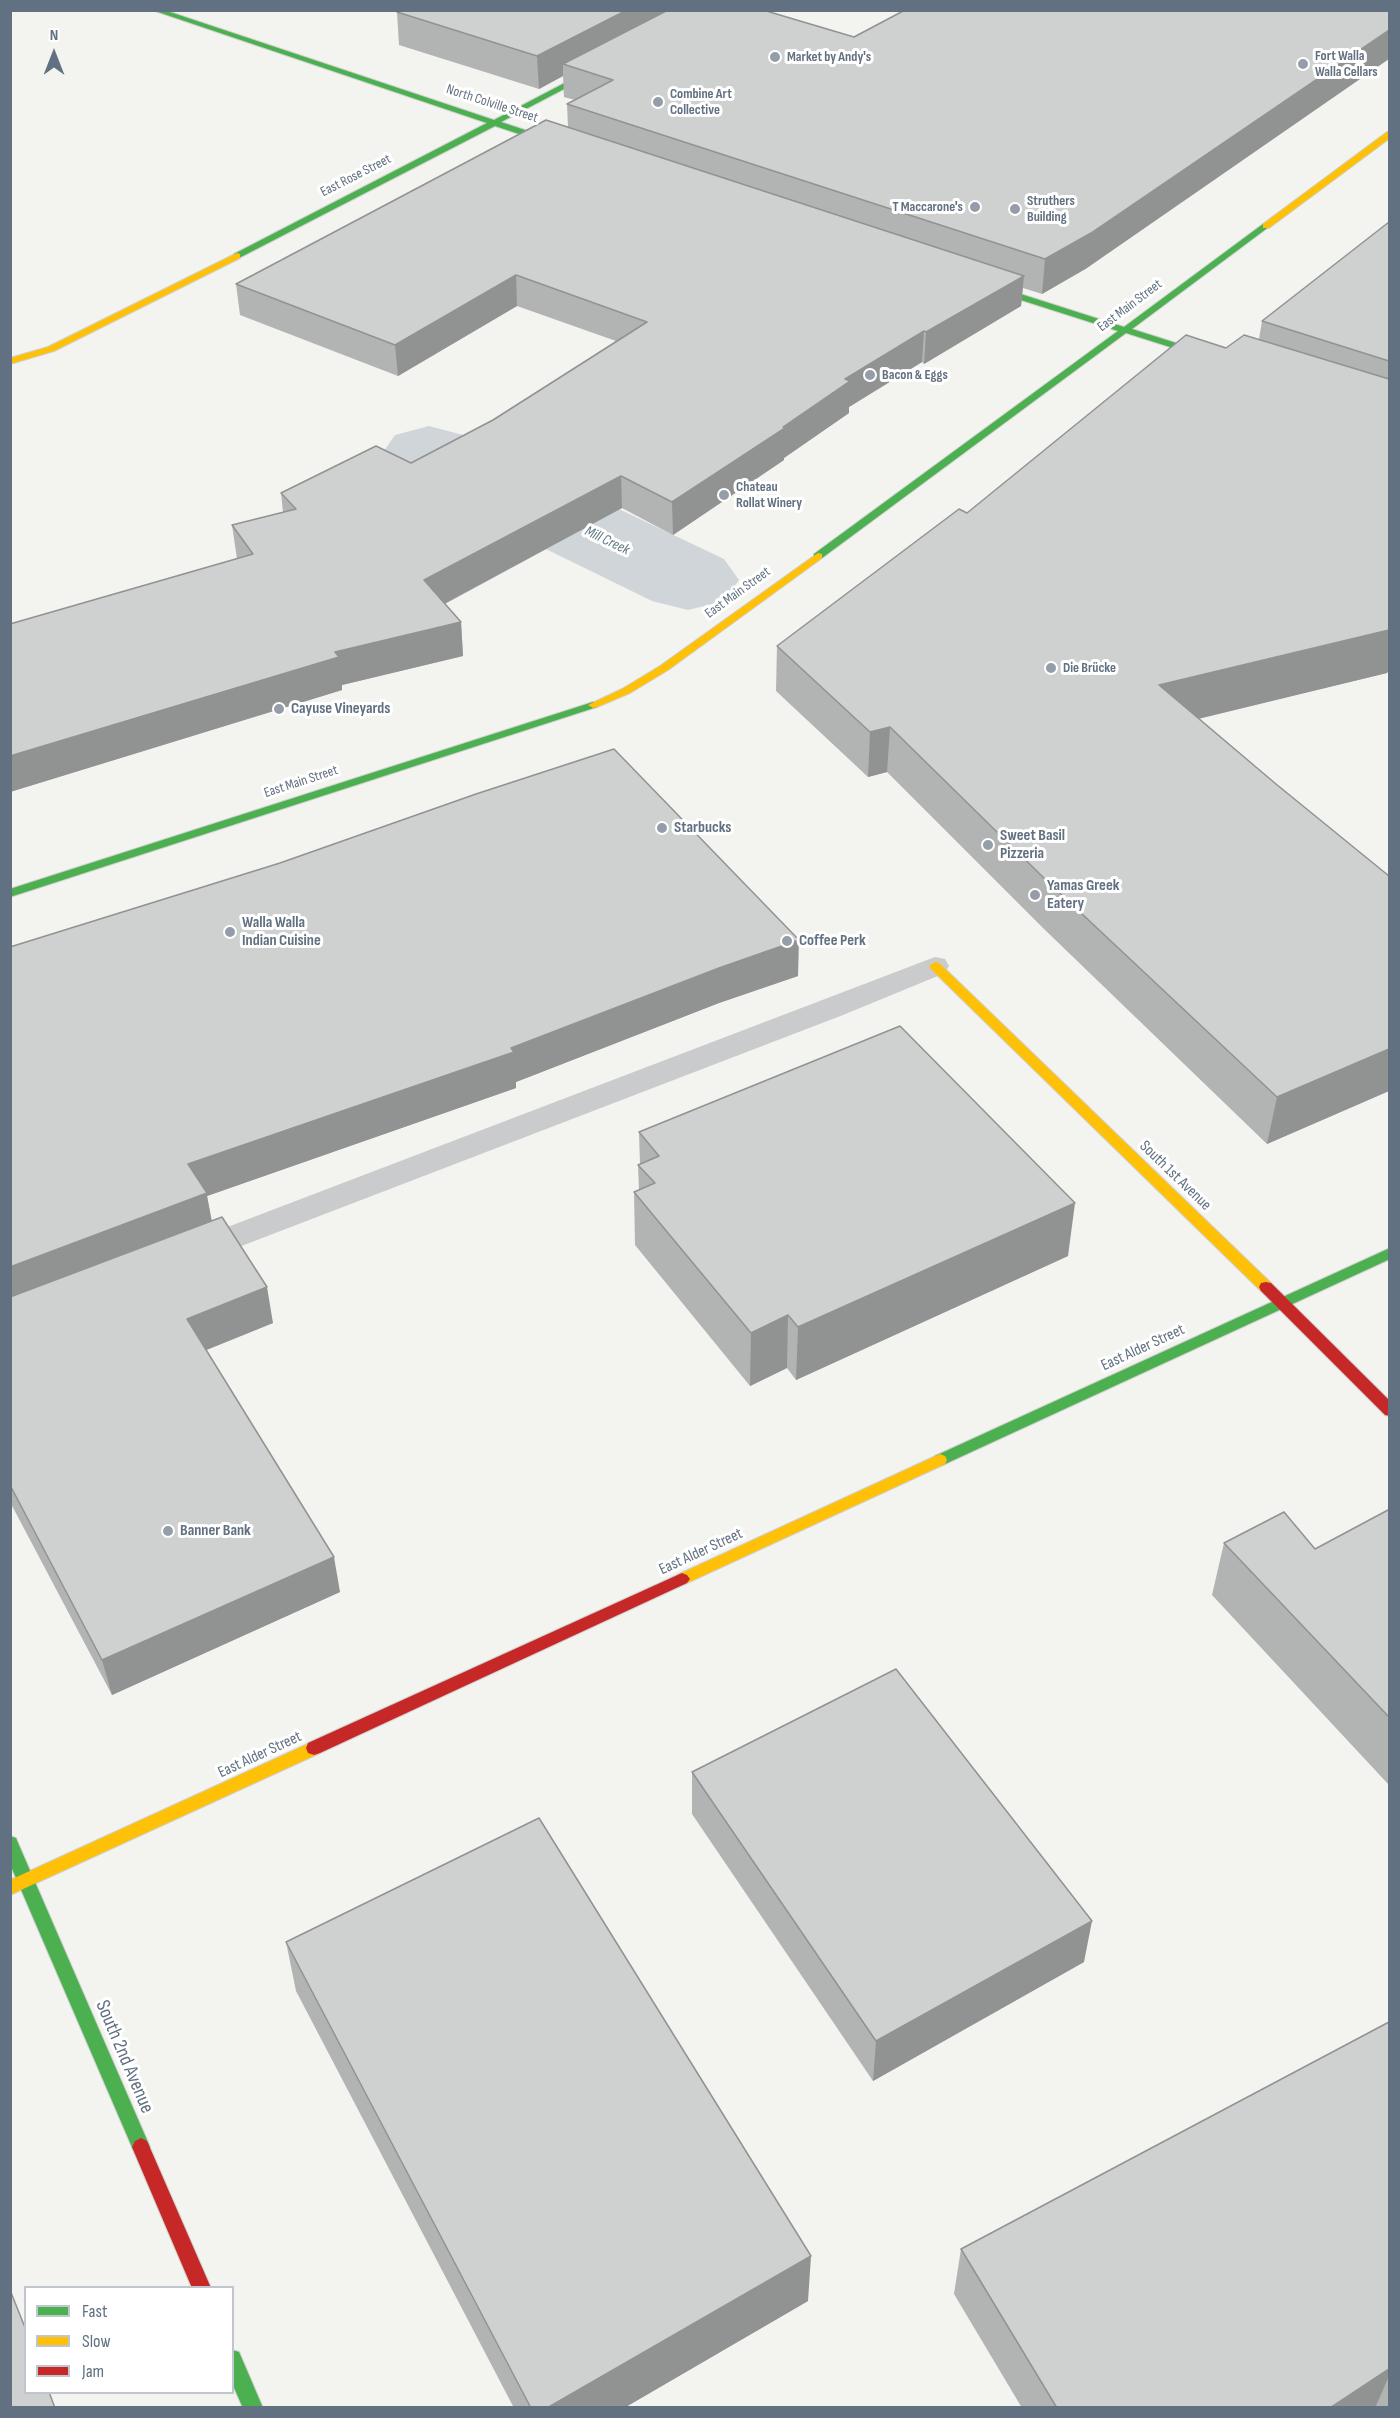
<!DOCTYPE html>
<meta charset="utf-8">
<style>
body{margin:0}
#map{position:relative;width:1400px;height:2418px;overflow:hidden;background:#f3f3f0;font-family:"Sofia Sans Condensed",sans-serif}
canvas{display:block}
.frame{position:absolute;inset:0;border:12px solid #627181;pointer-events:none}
.legend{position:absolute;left:24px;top:2286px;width:210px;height:108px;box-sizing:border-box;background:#fff;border:2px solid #c0c6cd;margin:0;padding:8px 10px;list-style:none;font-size:18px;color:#627181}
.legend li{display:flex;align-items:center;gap:12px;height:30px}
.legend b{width:30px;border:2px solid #c0c6cd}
.north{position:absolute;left:24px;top:24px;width:60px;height:60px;-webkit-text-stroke:4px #fff;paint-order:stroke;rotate:0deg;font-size:16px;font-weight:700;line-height:24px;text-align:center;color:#627181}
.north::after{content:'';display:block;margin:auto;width:21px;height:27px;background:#627181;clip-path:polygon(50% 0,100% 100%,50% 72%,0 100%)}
</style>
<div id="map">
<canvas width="1400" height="2418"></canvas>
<div class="frame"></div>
<ul class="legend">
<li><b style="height:8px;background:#4caf50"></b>Fast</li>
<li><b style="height:8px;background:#ffc107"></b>Slow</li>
<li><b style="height:8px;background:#c62828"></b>Jam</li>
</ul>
<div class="north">N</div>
</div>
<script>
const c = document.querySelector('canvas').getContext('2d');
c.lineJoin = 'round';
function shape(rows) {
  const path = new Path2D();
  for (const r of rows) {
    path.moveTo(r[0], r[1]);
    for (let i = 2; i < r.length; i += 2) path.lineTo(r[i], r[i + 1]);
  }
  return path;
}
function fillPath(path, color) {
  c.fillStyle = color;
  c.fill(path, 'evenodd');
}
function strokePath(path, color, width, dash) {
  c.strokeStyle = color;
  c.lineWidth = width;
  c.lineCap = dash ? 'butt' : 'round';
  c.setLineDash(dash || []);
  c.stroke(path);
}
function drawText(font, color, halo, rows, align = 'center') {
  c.font = font + ' "Sofia Sans Condensed",sans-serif';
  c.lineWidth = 6;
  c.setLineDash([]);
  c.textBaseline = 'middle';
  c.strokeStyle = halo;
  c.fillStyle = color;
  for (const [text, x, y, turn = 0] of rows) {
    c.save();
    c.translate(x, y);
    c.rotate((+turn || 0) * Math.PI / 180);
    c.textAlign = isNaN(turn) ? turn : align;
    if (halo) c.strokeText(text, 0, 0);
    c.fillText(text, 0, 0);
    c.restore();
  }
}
const river = shape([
 [429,426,463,435,724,559,739,580,724,601,688,610,652,601,395,475,381,455,395,435,429,426]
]);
const lane = shape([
 [935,957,945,959,949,966,945,973,843,1015,205,1260,194,1263,183,1260,178,1252,183,1244,935,957]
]);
const fast = shape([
 [152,10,164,10,494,120,599,65,606,67,501,122,567,144,567,148,561,148,495,126,237,259,234,258,234,254,487,123,152,10],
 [1263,224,1270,226,1132,329,1220,357,1220,361,1214,361,1126,333,822,558,814,558,814,554,1118,331,977,286,977,282,983,282,1124,327,1263,224],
 [593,702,597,703,597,707,10,897,10,889,593,702],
 [1390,1248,1390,1259,945,1464,940,1466,935,1464,933,1460,935,1456,1390,1248],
 [10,1836,16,1838,18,1843,150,2147,147,2153,141,2156,135,2153,132,2147,10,1864,10,1836],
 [232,2350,239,2352,263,2408,243,2408,232,2383,232,2350]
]);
const slow = shape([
 [1387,132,1390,132,1390,138,1269,228,1263,228,1263,224,1387,132],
 [237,253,240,254,240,258,54,351,10,364,10,358,48,347,237,253],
 [818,553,822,554,822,558,668,670,630,693,597,707,593,708,588,705,622,689,660,666,818,553],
 [935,962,939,963,1271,1283,1273,1287,1271,1291,1261,1291,931,969,929,966,935,962],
 [940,1454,945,1456,947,1460,945,1464,687,1583,682,1585,677,1583,674,1579,677,1575,940,1454],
 [314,1741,320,1743,322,1748,320,1753,10,1895,10,1880,314,1741]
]);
const jam = shape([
 [1266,1282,1271,1283,1390,1401,1390,1416,1385,1415,1261,1291,1259,1287,1261,1283,1266,1282],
 [682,1573,687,1575,690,1579,687,1583,320,1753,314,1755,308,1753,306,1748,308,1743,682,1573],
 [141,2138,147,2141,211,2288,192,2288,132,2147,135,2141,141,2138]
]);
const wall = shape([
 [763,10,1087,268,1042,294,1023,288,1021,306,924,364,922,362,849,407,849,413,784,458,784,460,673,535,622,508,445,604,461,622,463,656,342,685,342,690,10,792,10,624,237,559,232,525,283,512,281,493,411,463,493,420,616,341,517,306,398,376,240,315,236,284,568,127,567,104,575,100,564,97,563,76,539,89,399,45,397,12],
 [1389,222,1389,670,1387,673,1199,718,1276,784,1389,876,1389,1091,1267,1144,1043,928,887,772,868,777,776,691,777,646,1226,348,1259,339,1262,321],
 [10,947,798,976,719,1003,516,1082,516,1088,207,1196,212,1221,273,1323,206,1350,340,1592,112,1695,10,1502],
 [639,1132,1068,1256,796,1380,787,1368,750,1386,635,1245,634,1192,639,1190,638,1165,640,1164],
 [1389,1511,1389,1785,1212,1595,1224,1543,1315,1549],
 [692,1772,1084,1962,873,2081,692,1814],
 [286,1942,808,2301,624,2408,514,2408,296,1991],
 [1389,2022,1389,2408,1022,2408,954,2294,961,2249]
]);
const shadedWall = shape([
 [627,10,678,10,563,64,563,76,539,89,537,56],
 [1389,30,1389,59,1087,268,1042,294,1045,259],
 [516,275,517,306,398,376,395,345],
 [1024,276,1021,306,924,364,926,332],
 [924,331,922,362,849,407,849,413,784,458,784,460,673,535,672,502,783,427,845,379],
 [621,476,622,508,427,613,424,580],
 [461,622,463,656,342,685,342,690,10,792,10,756,335,652],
 [1389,630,1389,670,1387,673,1153,730,1159,685],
 [890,727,887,772,868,777,870,732],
 [799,940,798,976,719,1003,516,1082,516,1088,207,1196,213,1229,10,1307,10,1267,188,1164,511,1048,719,968],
 [1389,1049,1389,1091,1267,1144,1277,1097],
 [1075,1203,1068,1256,796,1380,798,1327],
 [267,1287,273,1323,194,1355,187,1319],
 [788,1315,787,1368,750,1386,751,1333],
 [334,1557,340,1592,112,1695,102,1660],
 [1092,1921,1084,1962,873,2081,876,2041],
 [811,2256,808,2301,624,2408,547,2408],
 [1389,2369,1389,2376,1375,2408,1330,2408]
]);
const building = shape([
 [400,10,627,10,537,56,397,12,400,10],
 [668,10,763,10,854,37,905,10,1389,10,1389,30,1091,233,1045,259,567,104,613,80,563,64,668,10],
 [546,120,1024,276,926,332,924,331,845,379,850,381,783,427,785,428,672,502,621,476,424,580,461,622,335,652,339,657,10,756,10,624,253,554,232,525,296,509,281,493,376,446,411,463,493,420,647,322,516,275,395,345,236,284,546,120],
 [1389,222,1389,361,1262,321,1389,222],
 [1186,335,1226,348,1244,335,1389,379,1389,630,1159,685,1276,784,1389,876,1389,1049,1277,1097,1048,882,890,727,870,732,777,646,959,509,967,513,1186,335],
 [614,749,799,940,719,968,511,1048,514,1052,188,1164,207,1193,10,1267,10,947,280,863,476,794,614,749],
 [900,1026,1075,1203,798,1327,788,1315,751,1333,634,1192,655,1183,638,1165,659,1156,639,1132,900,1026],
 [222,1217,267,1287,187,1319,334,1557,102,1660,10,1485,10,1297,222,1217],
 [1388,1510,1389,1511,1389,1717,1224,1543,1284,1512,1315,1549,1388,1510],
 [896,1669,1092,1921,876,2041,692,1772,896,1669],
 [539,1818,811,2256,547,2408,531,2408,286,1942,539,1818],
 [1389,2022,1389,2369,1330,2408,1057,2408,961,2249,1389,2022],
 [10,2290,26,2330,26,2392,49,2392,55,2408,10,2408,10,2290]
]);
const markers = [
 [775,57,6,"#959ea8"],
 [1303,64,6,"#959ea8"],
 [658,102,6,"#959ea8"],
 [975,207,6,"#959ea8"],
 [1015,209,6,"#959ea8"],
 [870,375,6,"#959ea8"],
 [724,495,6,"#959ea8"],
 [1051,668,6,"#959ea8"],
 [279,709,6,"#959ea8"],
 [662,828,6,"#959ea8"],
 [988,845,6,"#959ea8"],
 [1035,895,6,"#959ea8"],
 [230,932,6,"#959ea8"],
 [787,941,6,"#959ea8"],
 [168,1531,6,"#959ea8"]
];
const farPoinames = [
 ["Fort Walla",1315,56],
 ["Walla Cellars",1315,72],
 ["Market by Andy's",787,57],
 ["Combine Art",670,94],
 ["Collective",670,110],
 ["Struthers",1027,201],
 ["Building",1027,217],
 ["T Maccarone's",963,207,"right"],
 ["Bacon & Eggs",882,375],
 ["Chateau",736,487],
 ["Rollat Winery",736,503],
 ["Die Brücke",1063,668]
];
const farStreetnames = [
 ["North Colville Street",492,104,18],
 ["East Rose Street",356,176,-27],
 ["East Main Street",1130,306,-37],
 ["East Main Street",738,593,-36],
 ["East Main Street",301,782,-18]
];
const farWaternames = [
 ["Mill Creek",607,541,26]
];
const poiNames = [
 ["Cayuse Vineyards",291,709],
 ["Starbucks",674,828],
 ["Sweet Basil",1000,836],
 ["Pizzeria",1000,854],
 ["Yamas Greek",1047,886],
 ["Eatery",1047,904],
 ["Walla Walla",242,923],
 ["Indian Cuisine",242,941],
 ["Coffee Perk",799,941],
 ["Banner Bank",180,1531]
];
const streetNames = [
 ["South 1st Avenue",1175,1176,44],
 ["East Alder Street",1143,1348,-25],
 ["East Alder Street",701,1552,-25],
 ["East Alder Street",260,1755,-25]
];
const nearStreetnames = [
 ["South 2nd Avenue",124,2057,67]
];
fillPath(river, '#cfd5d8');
strokePath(fast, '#cfd1d0', 2);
strokePath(slow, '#cfd1d0', 2);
strokePath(jam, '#cfd1d0', 2);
fillPath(lane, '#cacbcc');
fillPath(fast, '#4caf50');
fillPath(slow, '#ffc107');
fillPath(jam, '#c62828');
fillPath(wall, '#b2b3b3');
fillPath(shadedWall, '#919292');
fillPath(building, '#cfd0d0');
strokePath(building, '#919292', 1.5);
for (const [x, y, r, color] of markers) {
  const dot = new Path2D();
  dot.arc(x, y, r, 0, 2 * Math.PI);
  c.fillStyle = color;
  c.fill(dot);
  strokePath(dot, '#fff', 2);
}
drawText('bold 14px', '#627181', '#fff', farPoinames, 'left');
drawText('14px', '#627181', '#fff', farStreetnames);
drawText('italic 15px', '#627a86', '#fff', farWaternames);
drawText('bold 16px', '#627181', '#fff', poiNames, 'left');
drawText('16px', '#627181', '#fff', streetNames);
drawText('20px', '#627181', '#fff', nearStreetnames);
</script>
